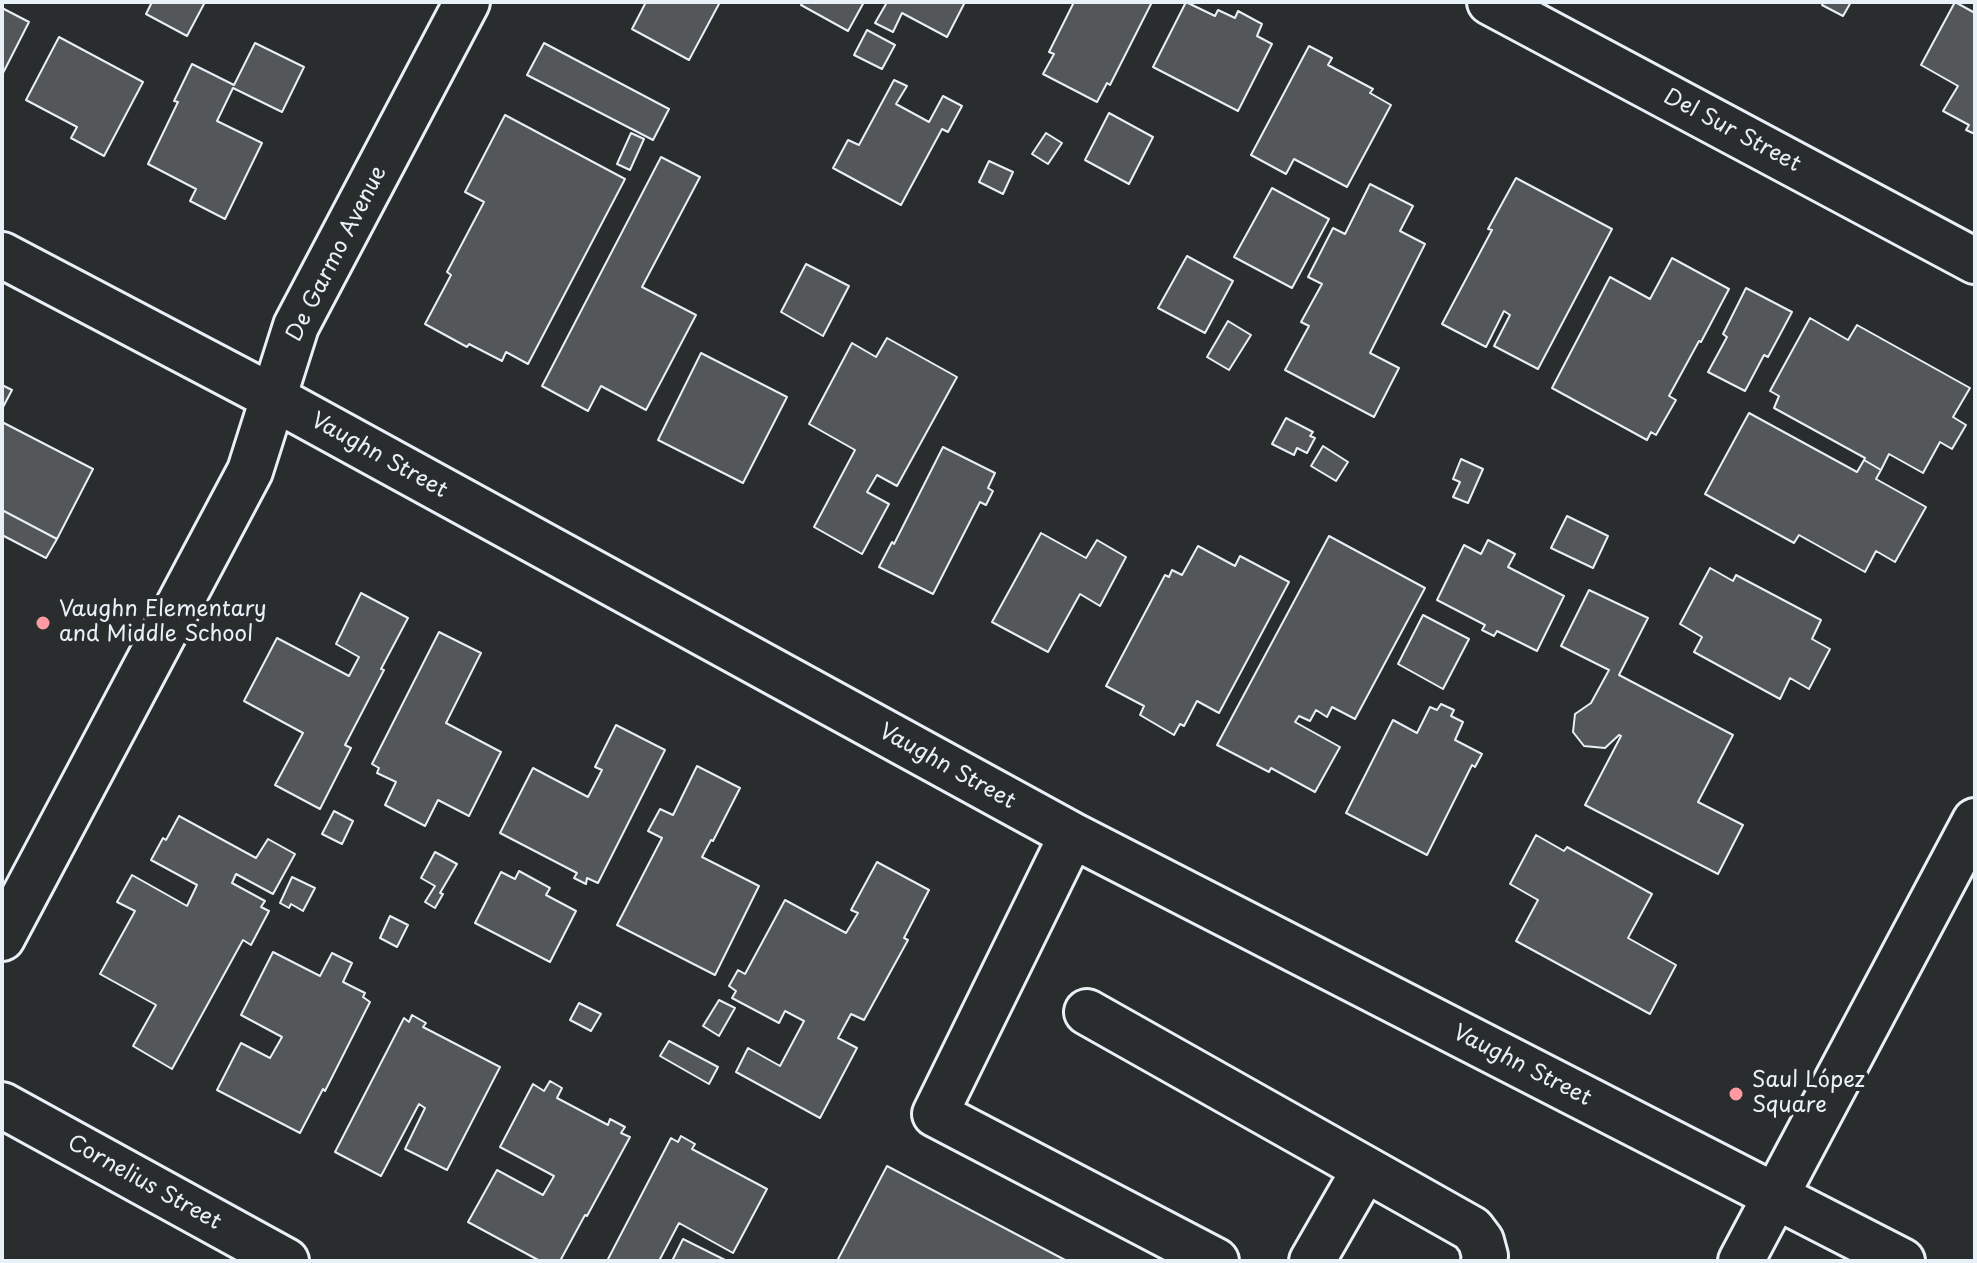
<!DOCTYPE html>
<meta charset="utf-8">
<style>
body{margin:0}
#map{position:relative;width:1977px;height:1263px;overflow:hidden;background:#2a2d2e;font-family:"Playpen Sans",sans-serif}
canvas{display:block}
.frame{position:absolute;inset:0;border:4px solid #e8f1f8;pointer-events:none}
</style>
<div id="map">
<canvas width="1977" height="1263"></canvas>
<div class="frame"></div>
</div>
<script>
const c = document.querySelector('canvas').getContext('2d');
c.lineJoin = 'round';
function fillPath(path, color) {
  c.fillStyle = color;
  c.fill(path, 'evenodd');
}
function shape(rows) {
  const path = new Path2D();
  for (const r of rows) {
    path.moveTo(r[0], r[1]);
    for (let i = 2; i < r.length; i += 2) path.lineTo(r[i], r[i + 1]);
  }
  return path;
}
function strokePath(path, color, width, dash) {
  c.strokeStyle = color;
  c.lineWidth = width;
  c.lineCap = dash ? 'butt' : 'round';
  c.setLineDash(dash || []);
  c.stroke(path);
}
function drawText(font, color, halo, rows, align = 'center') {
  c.font = font + ' "Playpen Sans",sans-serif';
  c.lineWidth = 8;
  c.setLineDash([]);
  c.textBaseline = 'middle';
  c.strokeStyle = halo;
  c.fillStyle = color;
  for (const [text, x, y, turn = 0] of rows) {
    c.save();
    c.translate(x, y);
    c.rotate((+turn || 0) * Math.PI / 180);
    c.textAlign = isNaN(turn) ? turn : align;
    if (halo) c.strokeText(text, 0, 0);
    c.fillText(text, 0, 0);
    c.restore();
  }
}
const building = shape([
 [152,2,205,2,187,36,146,14,152,2],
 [646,2,720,2,689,60,632,29,646,2],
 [803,2,864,2,848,31,801,5,803,2],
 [885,2,965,2,947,37,902,13,893,32,875,23,886,4,885,2],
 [1074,2,1152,2,1110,85,1107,83,1097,102,1043,74,1054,54,1049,52,1074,2],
 [1186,2,1215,16,1218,10,1235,18,1238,11,1262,24,1257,36,1272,44,1238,111,1153,67,1186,2],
 [1823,2,1851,2,1843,16,1822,5,1823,2],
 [1955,2,1975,13,1975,134,1966,130,1969,125,1943,111,1958,86,1921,65,1955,2],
 [2,8,29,22,2,75,2,8],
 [867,30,895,45,882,69,854,55,867,30],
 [59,37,143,82,104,156,71,138,77,127,26,100,59,37],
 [255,43,304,67,282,112,233,88,217,121,262,143,225,219,190,201,196,189,148,164,178,102,174,101,192,64,234,85,255,43],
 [544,43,669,109,653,140,527,75,544,43],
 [1309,46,1332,58,1328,65,1373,89,1370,93,1391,105,1347,187,1294,159,1286,174,1251,155,1309,46],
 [894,80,907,86,896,104,929,122,943,96,962,106,948,132,942,129,901,205,833,168,848,140,859,145,894,80],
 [1109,113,1153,137,1129,184,1085,160,1109,113],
 [505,115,625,179,528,364,506,352,502,361,469,344,467,347,425,324,451,275,447,272,484,202,465,192,505,115],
 [631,133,644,139,630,170,617,164,631,133],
 [1046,133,1062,143,1048,164,1032,154,1046,133],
 [661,157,700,177,642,287,696,315,646,410,601,386,588,411,542,386,661,157],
 [989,161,1013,172,1003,194,979,182,989,161],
 [1516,178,1612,229,1538,369,1494,346,1510,315,1504,311,1486,347,1442,324,1492,230,1488,229,1516,178],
 [1370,184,1413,206,1400,231,1425,244,1370,353,1399,368,1374,417,1285,370,1309,326,1301,322,1322,284,1308,277,1333,228,1345,234,1370,184],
 [1272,188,1329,219,1292,288,1234,257,1272,188],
 [1187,256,1233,281,1205,333,1158,308,1187,256],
 [1672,258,1729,289,1701,342,1699,341,1669,396,1676,400,1656,435,1651,432,1647,440,1552,388,1610,277,1650,299,1672,258],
 [806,264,849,286,823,336,781,312,806,264],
 [1746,288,1792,312,1768,357,1764,355,1745,391,1708,372,1727,337,1723,334,1746,288],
 [1810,318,1848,340,1857,325,1970,388,1953,417,1966,425,1952,449,1940,442,1923,473,1889,454,1881,470,1864,460,1865,458,1774,408,1779,396,1770,391,1810,318],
 [1228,321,1251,335,1229,370,1207,357,1228,321],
 [887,338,957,377,897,486,877,475,867,492,889,504,862,554,814,527,855,450,809,424,852,343,876,357,887,338],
 [701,353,787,397,743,483,658,440,701,353],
 [2,385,12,390,2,409,2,385],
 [1749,413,1857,472,1864,460,1881,470,1876,479,1926,507,1895,562,1876,551,1865,572,1799,535,1794,543,1705,494,1749,413],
 [1286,418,1313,432,1310,436,1315,438,1307,453,1297,448,1294,455,1272,444,1286,418],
 [2,422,93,469,57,539,2,510,2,422],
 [1323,446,1348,462,1336,481,1311,466,1323,446],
 [943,447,995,473,988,488,993,491,986,505,980,502,933,594,879,567,892,542,894,544,943,447],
 [1461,459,1483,469,1468,503,1453,497,1460,482,1453,479,1461,459],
 [2,510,57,539,46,558,2,535,2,510],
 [1567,516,1608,536,1593,568,1551,548,1567,516],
 [1041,533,1086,558,1097,540,1126,557,1100,606,1080,594,1048,652,992,622,1041,533],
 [1329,536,1425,588,1355,719,1332,707,1327,717,1316,710,1310,721,1299,716,1295,722,1340,747,1315,792,1271,768,1269,772,1217,745,1329,536],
 [1488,540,1515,554,1508,567,1564,596,1537,651,1497,631,1494,636,1482,630,1485,625,1437,600,1464,545,1481,554,1488,540],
 [1198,546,1235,566,1240,556,1289,582,1219,713,1197,701,1184,726,1180,724,1174,735,1140,715,1144,706,1106,686,1165,575,1169,577,1172,570,1182,575,1198,546],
 [1710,568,1733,581,1736,575,1821,620,1812,639,1830,649,1809,689,1790,678,1780,699,1694,652,1702,637,1680,624,1710,568],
 [1589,590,1648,618,1619,675,1733,735,1698,802,1743,825,1718,874,1585,805,1621,736,1619,735,1605,748,1584,746,1573,732,1575,714,1591,703,1609,670,1561,646,1589,590],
 [361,593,408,618,381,669,384,670,345,745,351,748,320,809,275,785,303,733,244,701,277,638,349,676,359,657,336,644,361,593],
 [1423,615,1469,639,1443,689,1398,664,1423,615],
 [439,632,481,653,446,723,501,752,469,816,438,800,425,826,385,805,396,782,377,773,379,768,372,764,439,632],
 [1441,704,1454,710,1451,716,1463,722,1455,740,1482,754,1475,767,1472,765,1427,855,1346,813,1393,720,1417,733,1430,707,1437,710,1441,704],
 [616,725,665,750,598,883,587,878,586,884,574,878,577,873,500,833,533,768,588,797,602,770,595,767,616,725],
 [697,766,740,788,713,841,711,840,702,857,759,886,715,975,617,925,662,838,648,831,660,809,673,815,697,766],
 [334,811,353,821,342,844,322,834,334,811],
 [179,816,256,858,268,839,295,854,273,894,236,874,232,883,265,901,261,907,269,911,251,945,243,940,172,1069,133,1046,156,1005,100,974,135,911,117,902,132,875,187,906,197,885,151,860,163,838,166,840,179,816],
 [1536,835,1564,851,1567,847,1652,894,1628,938,1676,965,1650,1014,1516,941,1538,900,1510,884,1536,835],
 [435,852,457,864,440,893,443,894,435,908,425,902,435,886,421,878,435,852],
 [877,862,929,890,904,938,908,940,864,1020,851,1014,838,1038,857,1048,820,1118,736,1072,748,1048,780,1066,804,1021,785,1011,779,1023,732,998,736,991,729,986,738,970,745,974,785,900,846,933,858,913,851,910,877,862],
 [519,871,550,888,546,895,576,911,550,962,475,923,501,872,515,879,519,871],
 [292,877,315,888,303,911,291,904,289,908,280,903,292,877],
 [390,916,408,925,397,947,380,938,390,916],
 [273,952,320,976,332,953,352,963,343,982,365,993,363,997,370,1002,325,1091,323,1089,300,1133,217,1090,241,1043,270,1058,282,1037,241,1015,273,952],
 [719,1000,735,1008,719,1036,703,1026,719,1000],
 [579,1003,601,1014,591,1031,570,1020,579,1003],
 [412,1015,426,1023,423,1027,500,1067,447,1170,405,1149,425,1108,419,1104,381,1176,335,1152,404,1018,409,1022,412,1015],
 [669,1041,718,1067,709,1084,660,1056,669,1041],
 [550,1081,562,1088,557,1098,608,1125,610,1119,625,1127,621,1133,630,1137,587,1216,585,1215,560,1261,540,1261,468,1222,497,1170,543,1195,554,1176,500,1147,533,1084,544,1091,550,1081],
 [681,1136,695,1144,692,1149,767,1189,733,1253,679,1223,659,1261,607,1261,671,1138,678,1142,681,1136],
 [887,1166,1067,1261,837,1261,887,1166],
 [683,1239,727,1261,672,1261,683,1239]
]);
const minor = shape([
 [1490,2,1975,261],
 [2,255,272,397,1072,835,1902,1261],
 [1072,835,935,1114,1216,1261],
 [2,938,250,471,296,326,467,2],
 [1087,1012,1472,1229,1481,1241,1485,1256,1484,1261],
 [2,1105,286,1261],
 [1312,1261,1365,1169]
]);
const major = shape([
 [1741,1261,1975,821]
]);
const markers = [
 [43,623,8,"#ff9aa2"],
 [1736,1094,8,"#ff9aa2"]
];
const streetNames = [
 ["Del Sur Street",1732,131,28],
 ["De Garmo Avenue",337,254,-63],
 ["Vaughn Street",379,456,29],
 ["Vaughn Street",947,767,29],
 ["Vaughn Street",1522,1066,27],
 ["Cornelius Street",144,1183,29]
];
const poiNames = [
 ["Vaughn Elementary",59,610],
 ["and Middle School",59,635],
 ["Saul López",1752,1081],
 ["Square",1752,1106]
];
fillPath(building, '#535759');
strokePath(building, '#e8f1f8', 2);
strokePath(minor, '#e8f1f8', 50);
strokePath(major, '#e8f1f8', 50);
strokePath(minor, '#2a2d2e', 44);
strokePath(major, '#2a2d2e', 44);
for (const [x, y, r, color] of markers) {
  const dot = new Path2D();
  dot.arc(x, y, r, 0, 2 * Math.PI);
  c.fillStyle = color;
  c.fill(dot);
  strokePath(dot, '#2a2d2e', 3);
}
drawText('22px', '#e8f1f8', '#2a2d2e', streetNames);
drawText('22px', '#e8f1f8', '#2a2d2e', poiNames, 'left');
</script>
